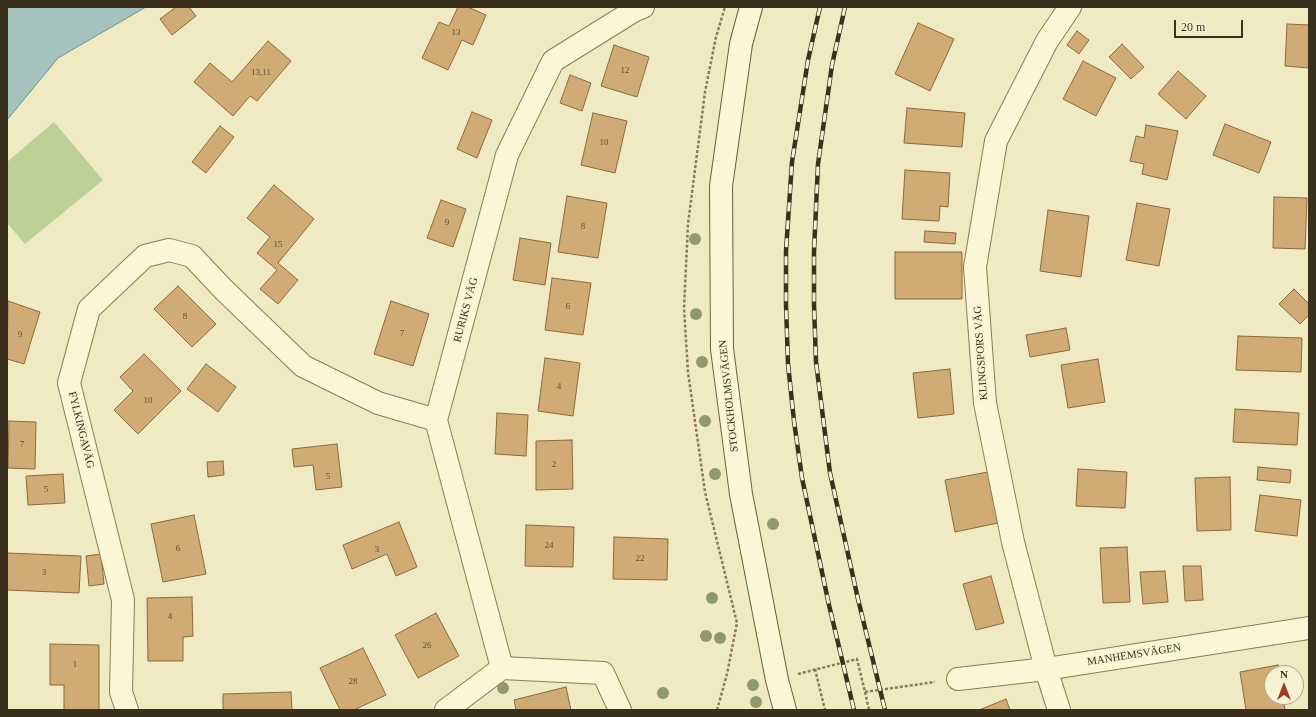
<!DOCTYPE html>
<meta charset="utf-8">
<style>
body{margin:0}
#map{position:relative;width:1316px;height:717px;overflow:hidden;background:#f0eac2;font-family:"Times New Roman",serif}
canvas{display:block}
.frame{position:absolute;inset:0;border:8px solid #3a301d;pointer-events:none}
.north{position:absolute;left:1264px;top:665px;width:40px;height:40px;box-sizing:border-box;background:#f7f3d2;border:1px solid #aba58a;border-radius:50%;rotate:0deg;font-size:11px;font-weight:700;line-height:16px;text-align:center;color:#3a301d}
.north::after{content:'';display:block;margin:auto;width:14px;height:18px;background:#9d3926;clip-path:polygon(50% 0,100% 100%,50% 72%,0 100%)}
.scale{position:absolute;left:1174px;top:20px;width:69px;height:18px;box-sizing:border-box;border:2px solid #3a301d;border-top:0;padding-left:5px;font-size:12px;line-height:14px;white-space:nowrap;color:#3a301d;-webkit-text-stroke:3px #f7f3d2;paint-order:stroke}
</style>
<div id="map">
<canvas width="1316" height="717"></canvas>
<div class="frame"></div>
<div class="north">N</div>
<div class="scale">20 m</div>
</div>
<script>
const c = document.querySelector('canvas').getContext('2d');
c.lineJoin = 'round';
function fillPath(path, color) {
  c.fillStyle = color;
  c.fill(path, 'evenodd');
}
function shape(rows) {
  const path = new Path2D();
  for (const r of rows) {
    path.moveTo(r[0], r[1]);
    for (let i = 2; i < r.length; i += 2) path.lineTo(r[i], r[i + 1]);
  }
  return path;
}
function strokePath(path, color, width, dash) {
  c.strokeStyle = color;
  c.lineWidth = width;
  c.lineCap = dash ? 'butt' : 'round';
  c.setLineDash(dash || []);
  c.stroke(path);
}
function drawText(font, color, halo, rows, align = 'center') {
  c.font = font + ' "Times New Roman",serif';
  c.lineWidth = 3;
  c.setLineDash([]);
  c.textBaseline = 'middle';
  c.strokeStyle = halo;
  c.fillStyle = color;
  for (const [text, x, y, turn = 0] of rows) {
    c.save();
    c.translate(x, y);
    c.rotate((+turn || 0) * Math.PI / 180);
    c.textAlign = isNaN(turn) ? turn : align;
    if (halo) c.strokeText(text, 0, 0);
    c.fillText(text, 0, 0);
    c.restore();
  }
}
const green = shape([
 [54,122,103,180,25,244,7,223,7,162]
]);
const water = shape([
 [7,7,146,7,58,58,7,120,7,7]
]);
const building = shape([
 [176,7,189,7,196,16,172,35,160,19,176,7],
 [458,7,468,7,486,15,473,45,462,40,448,70,422,58,439,22,449,26,458,7],
 [918,23,954,39,930,91,895,74,918,23],
 [1287,24,1309,25,1309,68,1285,66,1287,24],
 [1077,31,1089,40,1079,54,1067,45,1077,31],
 [268,41,291,61,257,101,250,96,233,116,194,82,210,63,232,82,268,41],
 [1122,44,1144,67,1131,79,1109,57,1122,44],
 [614,45,649,57,637,97,601,86,614,45],
 [1083,61,1116,78,1096,116,1063,99,1083,61],
 [1178,71,1206,96,1186,119,1158,94,1178,71],
 [570,75,591,83,582,111,560,103,570,75],
 [907,108,965,113,962,147,904,143,907,108],
 [472,112,492,120,477,158,457,149,472,112],
 [593,113,627,121,615,173,581,165,593,113],
 [1225,124,1271,142,1259,173,1213,155,1225,124],
 [1146,125,1178,131,1167,180,1142,174,1144,164,1130,161,1136,136,1144,138,1146,125],
 [220,126,234,137,206,173,192,162,220,126],
 [905,170,950,173,948,207,940,206,939,221,902,219,905,170],
 [274,185,314,219,278,263,298,280,278,304,260,289,277,270,257,253,270,237,247,218,274,185],
 [567,196,607,203,598,258,558,252,567,196],
 [1274,197,1307,198,1305,249,1273,248,1274,197],
 [441,200,466,209,453,247,427,238,441,200],
 [1137,203,1170,209,1159,266,1126,260,1137,203],
 [1048,210,1089,216,1081,277,1040,271,1048,210],
 [925,231,956,233,955,244,924,242,925,231],
 [520,238,551,243,545,285,513,280,520,238],
 [895,252,962,252,962,299,895,299,895,252],
 [552,278,591,283,583,335,545,330,552,278],
 [178,286,216,324,192,347,154,309,178,286],
 [1294,289,1309,304,1309,315,1300,324,1279,304,1294,289],
 [8,301,40,312,24,364,7,359,8,301],
 [391,301,429,314,413,366,374,354,391,301],
 [1066,328,1070,350,1030,357,1026,335,1066,328],
 [1238,336,1302,338,1301,372,1236,370,1238,336],
 [144,354,181,391,138,434,114,410,133,391,120,377,144,354],
 [545,358,580,363,573,416,538,411,545,358],
 [1098,359,1105,402,1068,408,1061,365,1098,359],
 [206,364,236,387,218,412,187,389,206,364],
 [950,369,954,414,918,418,913,373,950,369],
 [1235,409,1299,413,1297,445,1233,442,1235,409],
 [497,413,528,415,526,456,495,454,497,413],
 [9,421,36,422,35,469,8,468,9,421],
 [572,440,573,489,536,490,536,441,572,440],
 [337,444,342,487,316,490,313,465,294,467,292,449,337,444],
 [223,461,224,475,208,477,207,462,223,461],
 [1258,467,1291,470,1290,483,1257,480,1258,467],
 [1078,469,1127,472,1125,508,1076,506,1078,469],
 [988,472,998,523,955,532,945,480,988,472],
 [63,474,65,503,28,505,26,476,63,474],
 [1230,477,1231,530,1197,531,1195,478,1230,477],
 [1260,495,1301,500,1297,536,1255,531,1260,495],
 [194,515,206,574,163,582,151,524,194,515],
 [399,522,417,567,396,576,387,554,352,569,343,545,399,522],
 [526,525,574,527,573,567,525,566,526,525],
 [614,537,668,539,667,580,613,579,614,537],
 [1127,547,1130,602,1103,603,1100,548,1127,547],
 [7,553,81,556,79,593,7,590,7,553],
 [101,554,104,584,89,586,86,556,101,554],
 [1183,566,1201,566,1203,600,1185,601,1183,566],
 [1165,571,1168,602,1143,604,1140,572,1165,571],
 [991,576,1004,623,976,630,963,584,991,576],
 [192,597,193,636,183,637,183,661,148,661,147,598,192,597],
 [436,613,459,656,418,678,395,635,436,613],
 [50,644,99,645,99,710,64,710,64,685,50,685,50,644],
 [363,648,386,695,354,710,340,710,320,668,363,648],
 [1278,665,1279,673,1272,673,1272,697,1283,697,1285,710,1246,710,1240,672,1278,665],
 [566,687,571,710,516,710,514,700,566,687],
 [291,692,292,710,223,710,223,694,291,692],
 [1006,699,1010,710,979,710,1006,699]
]);
const path = shape([
 [815,669,825,710],
 [798,674,857,659,865,692,935,682],
 [865,692,869,710],
 [717,710,727,674,737,623,705,492,688,372,684,309,688,224,705,92,716,37,725,7]
]);
const street = shape([
 [502,668,436,420,507,155,553,61,635,10,643,7],
 [958,679,1046,669,1309,628],
 [127,710,121,692,123,600,69,383,89,309,145,256,169,250,192,256,224,290,303,366,378,403,436,420],
 [446,710,502,668,603,673,620,710],
 [1059,710,1046,669,1013,542,985,403,975,267,996,141,1047,41,1070,7]
]);
const secondary = shape([
 [751,7,741,44,721,186,722,349,741,494,777,680,785,710]
]);
const rail = shape([
 [820,7,808,60,792,162,786,251,786,305,788,364,794,421,802,478,829,605,854,710],
 [845,7,832,65,818,164,814,252,814,304,816,362,830,473,858,599,885,710]
]);
const trees = [
 [695,239],
 [696,314],
 [702,362],
 [705,421],
 [715,474],
 [773,524],
 [712,598],
 [706,636],
 [720,638],
 [753,685],
 [503,688],
 [663,693],
 [756,702]
];
const numberNames = [
 ["13",456,33],
 ["12",625,71],
 ["13,11",261,73],
 ["10",604,143],
 ["9",447,223],
 ["8",583,227],
 ["15",278,245],
 ["6",568,307],
 ["8",185,317],
 ["7",402,334],
 ["9",20,335],
 ["4",559,387],
 ["10",148,401],
 ["7",22,445],
 ["2",554,465],
 ["5",328,477],
 ["5",46,490],
 ["24",549,546],
 ["6",178,549],
 ["3",377,550],
 ["22",640,559],
 ["3",44,573],
 ["4",170,617],
 ["26",427,646],
 ["1",75,665],
 ["28",353,682]
];
const streetNames = [
 ["RURIKS VÄG",466,310,-75],
 ["KLINGSPORS VÄG",981,353,-94],
 ["STOCKHOLMSVÄGEN",729,396,-96],
 ["FYLKINGAVÄG",81,430,76],
 ["MANHEMSVÄGEN",1134,655,-9]
];
fillPath(green, '#becf96');
fillPath(water, '#a5c2bf');
strokePath(water, '#6b918e', 1);
fillPath(building, '#d0ab76');
strokePath(building, '#8b693d', 1);
strokePath(street, '#8b7c58', 24);
strokePath(secondary, '#6d5d3c', 24);
strokePath(path, '#8b7c58', 2.5, [3, 2]);
strokePath(street, '#faf6d6', 22);
strokePath(secondary, '#faf6d6', 22);
strokePath(rail, '#3a301d', 4.5);
strokePath(rail, '#f7f3d2', 3, [9]);
c.fillStyle = '#90996b';
for (const [x, y] of trees) {
  c.beginPath();
  c.arc(x, y, 6, 0, 2 * Math.PI);
  c.fill();
}
drawText('9px', '#604f33', null, numberNames);
drawText('11px', '#3a301d', '#f7f3d2', streetNames);
</script>
